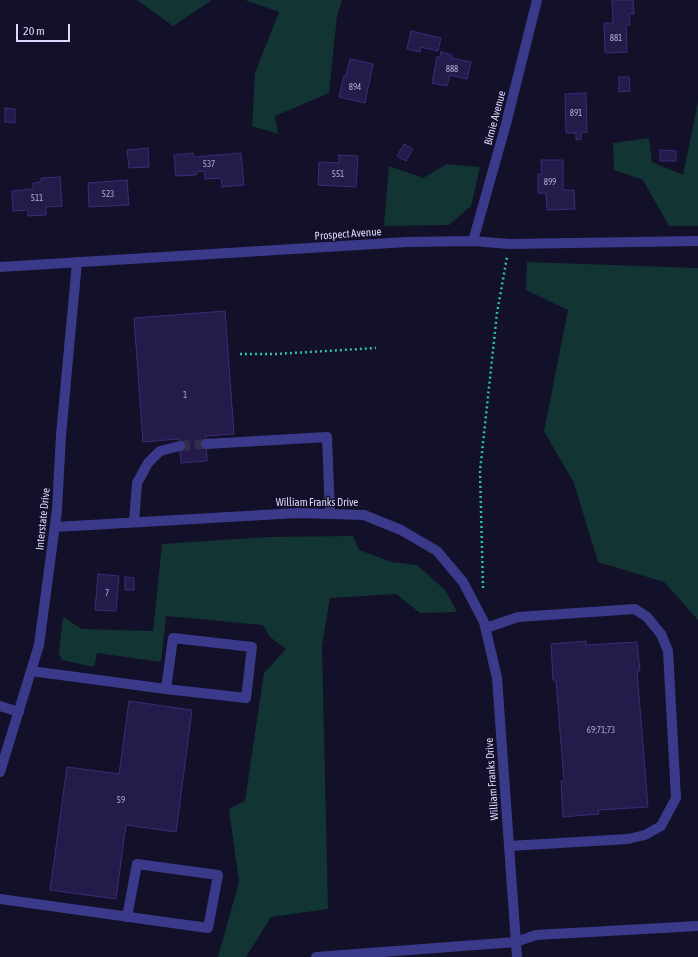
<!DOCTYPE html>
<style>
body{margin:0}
#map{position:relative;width:698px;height:957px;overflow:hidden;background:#13102a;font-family:"Asap Condensed",sans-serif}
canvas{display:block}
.scale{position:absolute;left:16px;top:24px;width:54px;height:18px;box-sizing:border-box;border:2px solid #dcd8ff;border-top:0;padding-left:5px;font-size:12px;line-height:14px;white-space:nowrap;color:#dcd8ff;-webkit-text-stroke:3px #13102a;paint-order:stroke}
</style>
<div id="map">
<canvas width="698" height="957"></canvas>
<div class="scale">20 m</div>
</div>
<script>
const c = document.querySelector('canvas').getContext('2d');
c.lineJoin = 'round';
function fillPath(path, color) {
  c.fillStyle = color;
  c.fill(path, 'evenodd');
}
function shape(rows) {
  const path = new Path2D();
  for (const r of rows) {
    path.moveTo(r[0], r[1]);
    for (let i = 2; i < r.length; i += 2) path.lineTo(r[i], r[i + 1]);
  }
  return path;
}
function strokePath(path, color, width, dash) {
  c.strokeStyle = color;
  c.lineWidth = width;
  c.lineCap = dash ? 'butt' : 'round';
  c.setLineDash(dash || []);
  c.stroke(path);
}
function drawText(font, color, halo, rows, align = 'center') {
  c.font = font + ' "Asap Condensed",sans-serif';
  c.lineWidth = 3;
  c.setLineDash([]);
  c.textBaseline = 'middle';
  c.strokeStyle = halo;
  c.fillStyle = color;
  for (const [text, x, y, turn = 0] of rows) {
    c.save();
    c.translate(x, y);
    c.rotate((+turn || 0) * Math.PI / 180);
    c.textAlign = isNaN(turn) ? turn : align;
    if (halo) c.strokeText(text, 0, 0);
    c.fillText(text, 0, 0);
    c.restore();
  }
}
const green = shape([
 [137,0,212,0,173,26],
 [245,0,342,0,337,16,329,93,275,116,278,134,252,126,255,73,279,12],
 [698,102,698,226,669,226,643,180,614,170,613,143,649,138,652,162,683,175],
 [447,164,480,167,471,206,449,225,384,226,389,166,423,178],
 [527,262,698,268,698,620,664,582,598,562,574,483,544,431,568,310,526,290],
 [353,536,359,550,392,562,417,565,445,590,457,612,420,613,396,594,330,598,322,646,328,909,271,917,246,957,218,957,239,882,229,809,245,801,264,673,286,649,270,637,263,625,166,616,161,662,97,653,94,667,62,660,59,654,63,617,82,629,153,631,162,544,268,537]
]);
const building = shape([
 [612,0,633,0,634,14,629,14,630,25,626,25,627,52,605,53,604,23,613,23,612,0],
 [411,31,441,38,438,51,421,47,420,52,407,49,411,31],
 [441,52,452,55,451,58,471,62,467,79,450,75,447,86,432,83,437,57,440,57,441,52],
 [350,59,373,64,365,103,339,97,344,76,346,76,350,59],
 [619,77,629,77,630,91,619,92,619,77],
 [586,93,587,132,581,133,581,139,576,140,576,133,566,133,565,94,586,93],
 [5,108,15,109,15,123,5,122,5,108],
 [404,144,413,149,406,161,397,156,404,144],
 [148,148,149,167,129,168,127,150,148,148],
 [660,150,676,151,676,161,660,161,660,150],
 [193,153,194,157,241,153,244,185,222,187,221,178,205,179,204,171,196,172,196,175,176,176,174,155,193,153],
 [339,155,358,156,356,187,318,185,319,162,339,163,339,155],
 [541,160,563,160,563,190,574,190,575,209,547,210,546,193,538,193,538,174,542,174,541,160],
 [60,177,62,206,46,207,46,215,28,216,28,210,13,211,12,191,33,189,33,183,41,182,41,178,60,177],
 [127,180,129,205,89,207,88,183,127,180],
 [225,311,234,434,206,436,207,461,181,463,179,439,143,442,134,318,225,311],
 [98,574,119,576,116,611,95,610,98,574],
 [125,577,134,578,134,590,125,590,125,577],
 [586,641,586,645,637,642,640,671,637,671,648,807,598,810,599,814,563,817,561,781,564,781,556,680,553,680,551,644,586,641],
 [129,701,192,710,176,832,126,825,116,899,50,890,67,767,119,774,129,701]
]);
const minorTunnel = shape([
 [180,446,206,444]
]);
const path = shape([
 [240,354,276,354,376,348],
 [483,588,480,471,497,313,507,257]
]);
const minor = shape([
 [473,241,506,124,537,0],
 [0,267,407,242,473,241,509,244,698,241],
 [206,444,327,437,330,514],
 [134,522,137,483,148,463,160,451,180,446],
 [55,527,298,513,364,515,401,530,437,551,463,582,484,622,497,678,517,957],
 [486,628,518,617,635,609,647,617,661,634,668,651,676,798,661,826,645,835,628,839,509,846],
 [31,671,166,689,246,698,252,647,173,638,166,689],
 [0,706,19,712],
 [0,772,39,645,57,510,61,435,77,262],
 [0,899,208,928,218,875,137,864,127,917],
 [316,957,516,942,536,935,698,926]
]);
const numberNames = [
 ["881",616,38],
 ["888",452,69],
 ["894",355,87],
 ["891",576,113],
 ["537",209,164],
 ["551",338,174],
 ["899",550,182],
 ["523",108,194],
 ["511",37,198],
 ["1",185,395],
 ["7",107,593],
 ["69;71;73",601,730],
 ["59",121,800]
];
const streetNames = [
 ["Birnie Avenue",495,118,-75],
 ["Prospect Avenue",348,234,-4],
 ["William Franks Drive",317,503],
 ["Interstate Drive",43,519,-84],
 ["William Franks Drive",492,779,-94]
];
fillPath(green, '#123432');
fillPath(building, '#241b4b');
strokePath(building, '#3a2d78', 1);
strokePath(minorTunnel, '#312e4a', 10, [10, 5]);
strokePath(path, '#2dbeb2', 2.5, [2, 3]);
strokePath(minor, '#3b3a8a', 10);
drawText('9px', '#aea9d2', null, numberNames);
drawText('11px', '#dcd8ff', '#13102a', streetNames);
</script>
